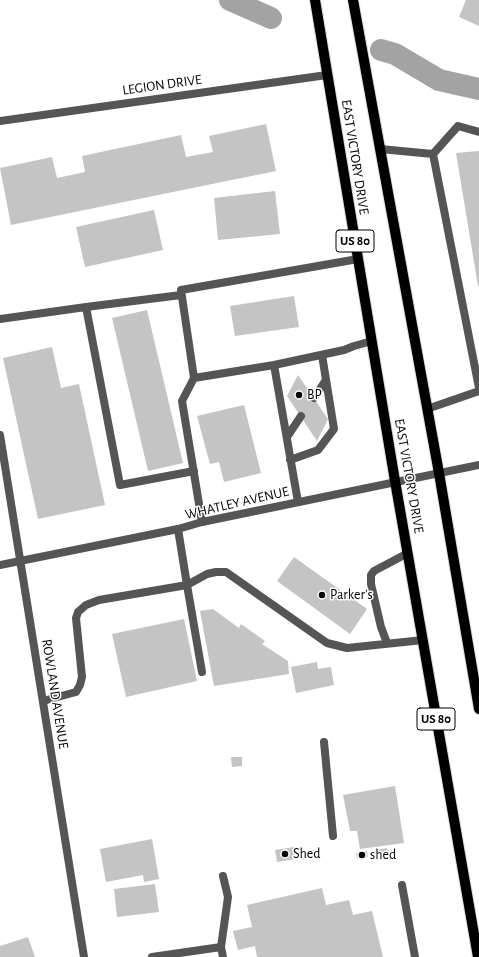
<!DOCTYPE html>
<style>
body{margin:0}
canvas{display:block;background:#fff}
</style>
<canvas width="479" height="957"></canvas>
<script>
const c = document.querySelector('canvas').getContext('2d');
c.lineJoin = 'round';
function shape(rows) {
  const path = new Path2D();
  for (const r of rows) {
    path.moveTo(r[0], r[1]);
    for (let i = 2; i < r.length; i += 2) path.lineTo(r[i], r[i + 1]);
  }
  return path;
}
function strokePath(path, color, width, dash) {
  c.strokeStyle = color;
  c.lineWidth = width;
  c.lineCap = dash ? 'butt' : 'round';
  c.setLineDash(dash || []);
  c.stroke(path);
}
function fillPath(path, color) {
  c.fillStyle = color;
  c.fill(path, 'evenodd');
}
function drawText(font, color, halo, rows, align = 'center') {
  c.font = font + ' "Alegreya Sans",sans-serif';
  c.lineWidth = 3;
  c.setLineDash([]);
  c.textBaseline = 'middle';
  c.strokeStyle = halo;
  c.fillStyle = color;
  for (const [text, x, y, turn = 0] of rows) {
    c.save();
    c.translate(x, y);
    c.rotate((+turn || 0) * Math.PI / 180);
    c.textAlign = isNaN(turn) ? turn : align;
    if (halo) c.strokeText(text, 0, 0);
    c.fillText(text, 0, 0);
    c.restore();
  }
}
const canal = shape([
 [230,0,271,18],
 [381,50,395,54,439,80,479,89]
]);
const building = shape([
 [466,0,479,0,479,26,459,17],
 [266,124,276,171,11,225,0,168,52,157,57,178,85,172,82,156,181,135,186,157,213,152,209,136],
 [479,151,479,286,478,286,456,153],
 [275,191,280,234,218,240,214,198],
 [154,210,163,250,85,267,76,227],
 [294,296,299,327,235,336,230,306],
 [147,310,183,463,148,471,112,318],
 [52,347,61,388,79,384,105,505,38,519,3,358],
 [298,375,328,419,317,441,287,396],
 [244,405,261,473,224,482,219,462,210,464,197,416],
 [294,557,367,609,350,634,277,581],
 [213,609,239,628,241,624,265,641,262,644,288,661,289,674,214,686,200,611],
 [184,619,197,681,126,697,112,634],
 [317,662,318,669,331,667,334,685,296,693,291,667],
 [231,757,242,757,242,766,232,767],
 [395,786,404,843,360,849,357,831,350,831,343,795],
 [152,839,159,879,144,882,143,875,106,882,100,849],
 [294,847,296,859,277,862,275,850],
 [387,848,388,854,377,855,376,850],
 [367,851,368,857,357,858,356,853],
 [155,884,159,912,117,917,114,889],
 [322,888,326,905,349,900,353,915,372,911,383,957,257,957,255,946,238,950,233,931,252,927,247,905],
 [28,937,35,957,0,957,0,946]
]);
const service = shape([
 [380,149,433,154,479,388],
 [433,154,458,126,479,132],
 [86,307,181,295],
 [0,319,86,307,120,485,194,471],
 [194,378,274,365],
 [314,398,326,380],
 [427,409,479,391],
 [287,437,301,416],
 [290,460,318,450,334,429,322,355],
 [298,502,274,365,344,350,354,346,372,341],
 [202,522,182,401,194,378,181,290,358,259],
 [387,643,381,627,371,584,371,575,374,571,408,553],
 [202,672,187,585,207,574,216,572,226,572,327,643,347,648,423,640],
 [43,701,76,692,80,685,82,677,76,618,78,612,86,605,99,600,187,585,178,529],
 [324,742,333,836],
 [402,885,415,957],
 [221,947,228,897,223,876],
 [152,957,221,947,223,957]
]);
const minor = shape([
 [0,121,327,75],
 [0,435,84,957]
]);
const tertiary = shape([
 [0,565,178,529,202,522,479,465]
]);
const primary = shape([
 [315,0,395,481,478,957],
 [353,0,439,473,479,709]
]);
const markers = [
 [299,395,4,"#000"],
 [322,595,4,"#000"],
 [285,854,4,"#000"],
 [362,855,4,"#000"]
];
const shields = [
 [355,241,38],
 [436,719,38]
];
const shieldNames = [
 ["US 80",355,241],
 ["US 80",436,719]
];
const streetNames = [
 ["LEGION DRIVE",162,85,-8],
 ["EAST VICTORY DRIVE",355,157,81],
 ["EAST VICTORY DRIVE",409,476,80],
 ["WHATLEY AVENUE",237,503,-13],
 ["ROWLAND AVENUE",55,694,81]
];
const poiNames = [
 ["BP",307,395],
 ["Parker's",330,595],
 ["Shed",293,854],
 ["shed",370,855]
];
strokePath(canal, '#a3a3a3', 22);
fillPath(building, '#c4c4c4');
strokePath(primary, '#dbdbdb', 12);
strokePath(service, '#555', 8);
strokePath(minor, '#555', 8);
strokePath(tertiary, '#555', 8);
strokePath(primary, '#000', 10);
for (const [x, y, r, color] of markers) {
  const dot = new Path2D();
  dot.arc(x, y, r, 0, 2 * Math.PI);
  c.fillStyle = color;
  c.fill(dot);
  strokePath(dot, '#fff', 1.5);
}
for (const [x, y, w] of shields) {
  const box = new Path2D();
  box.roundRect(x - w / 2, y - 11, w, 22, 3);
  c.fillStyle = '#fff';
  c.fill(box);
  strokePath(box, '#000', 1);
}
drawText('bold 13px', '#000', null, shieldNames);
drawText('14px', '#000', '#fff', streetNames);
drawText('14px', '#000', '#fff', poiNames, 'left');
</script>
